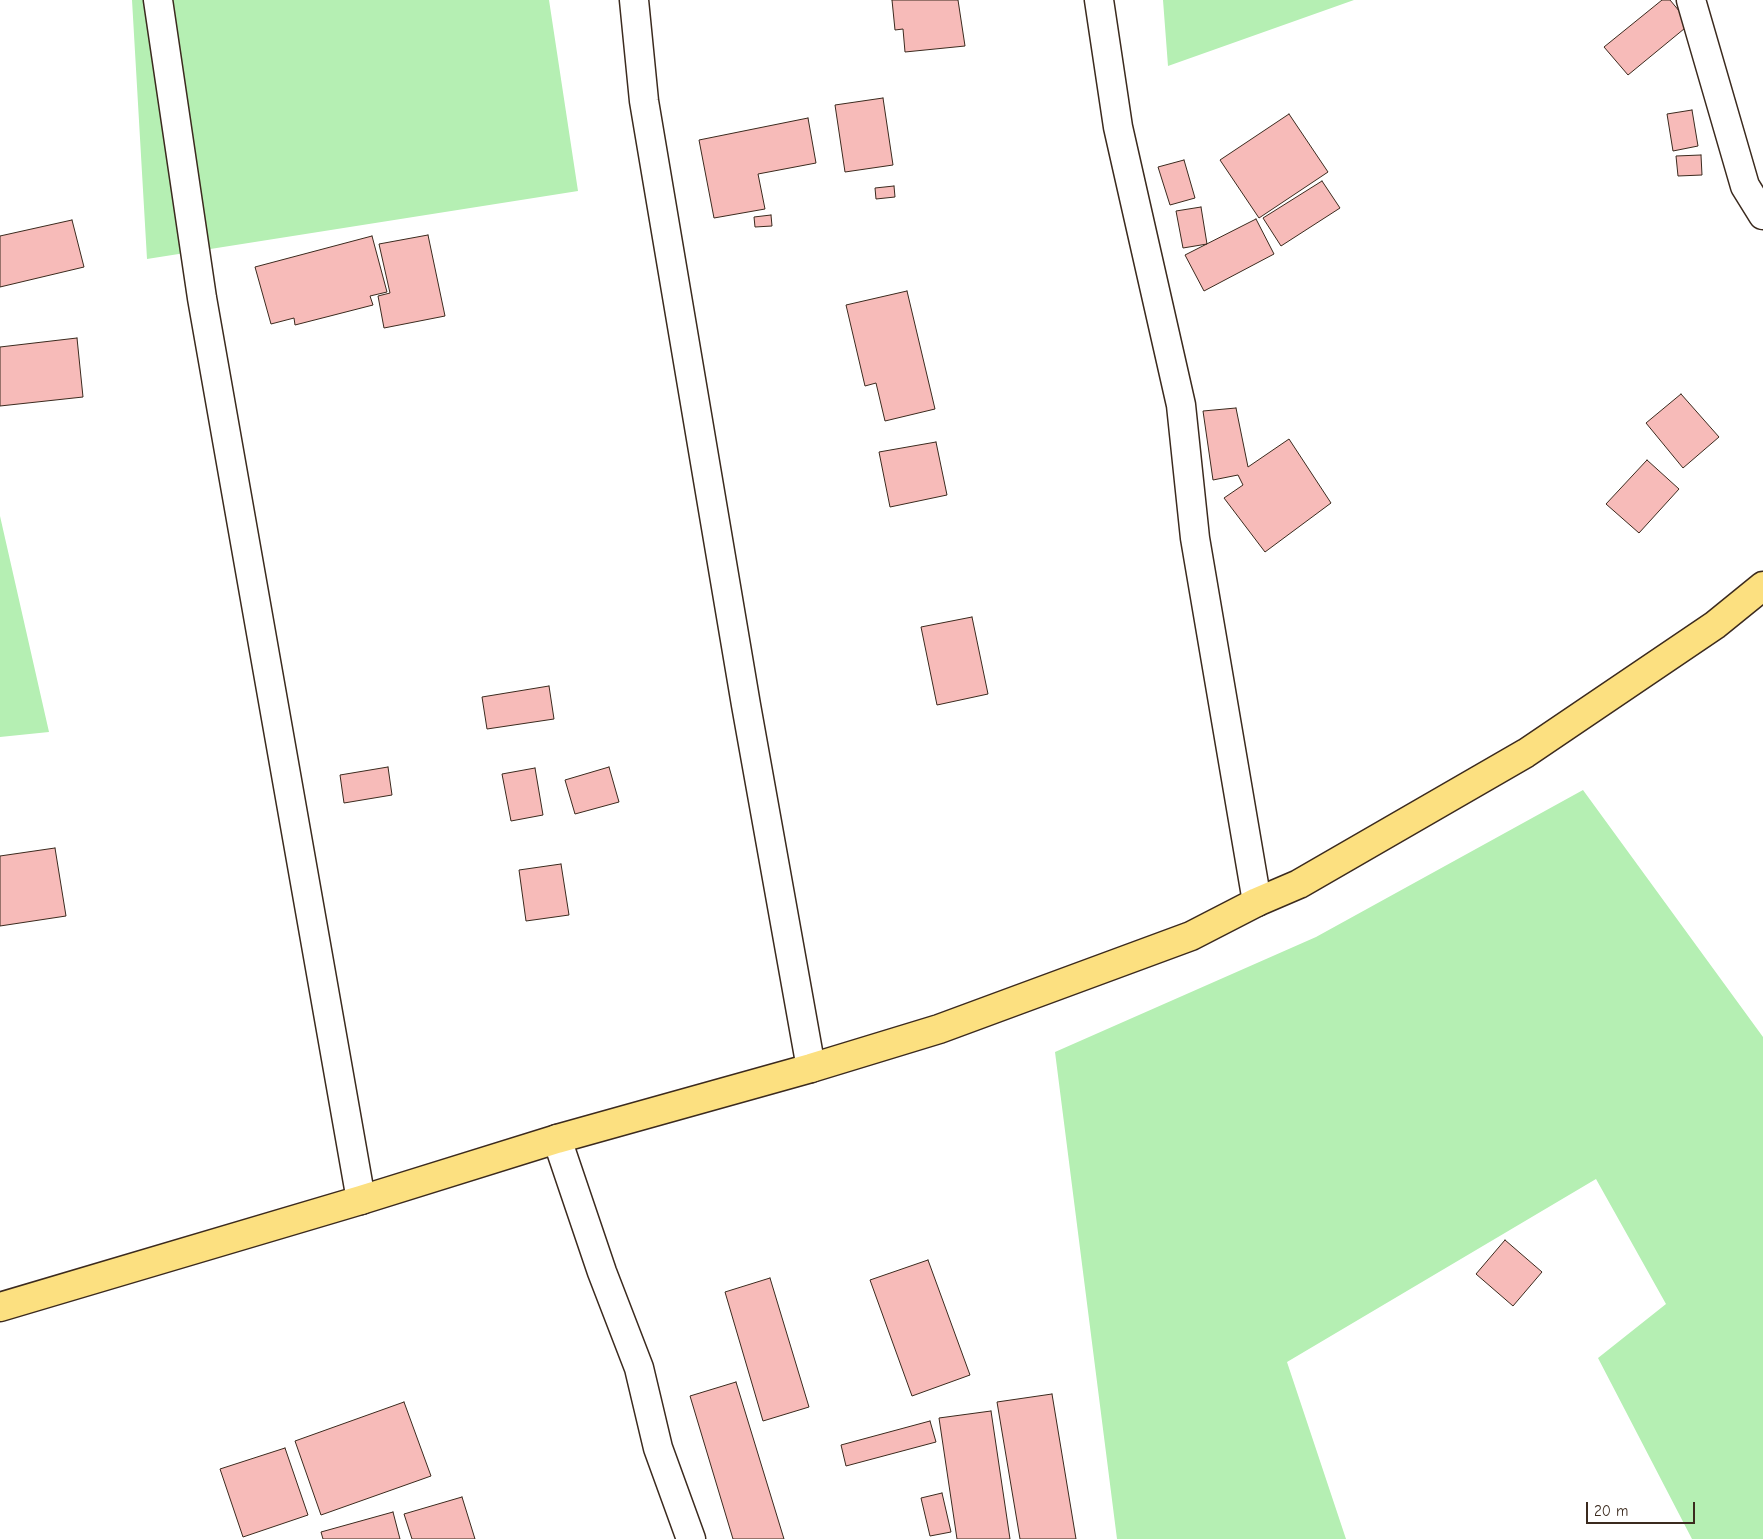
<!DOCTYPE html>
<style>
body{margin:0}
#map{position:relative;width:1763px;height:1539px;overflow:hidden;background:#fff;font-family:"Comic Neue",sans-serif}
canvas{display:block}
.scale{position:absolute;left:1586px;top:1502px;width:109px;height:22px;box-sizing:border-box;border:2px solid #3b2a1e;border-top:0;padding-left:6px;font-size:15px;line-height:18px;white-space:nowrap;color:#3b2a1e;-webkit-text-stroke:4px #fff;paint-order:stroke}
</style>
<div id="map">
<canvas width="1763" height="1539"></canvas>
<div class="scale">20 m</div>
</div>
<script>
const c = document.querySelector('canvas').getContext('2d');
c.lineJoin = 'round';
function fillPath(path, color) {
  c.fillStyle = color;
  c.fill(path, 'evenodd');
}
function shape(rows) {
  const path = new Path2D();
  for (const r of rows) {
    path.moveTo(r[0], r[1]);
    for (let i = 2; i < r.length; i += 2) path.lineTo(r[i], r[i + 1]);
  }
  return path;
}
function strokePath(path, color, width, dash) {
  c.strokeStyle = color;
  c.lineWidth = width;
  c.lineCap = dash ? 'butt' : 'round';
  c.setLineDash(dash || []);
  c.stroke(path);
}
const green = shape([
 [132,0,549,0,578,191,147,259],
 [1163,0,1354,0,1168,66],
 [0,516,49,732,0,737],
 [1583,790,1763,1037,1763,1539,1692,1539,1598,1358,1666,1304,1596,1179,1287,1362,1346,1539,1117,1539,1055,1052,1316,937]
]);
const building = shape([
 [892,0,958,0,965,46,905,52,903,29,895,30,892,0],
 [1662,0,1670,0,1690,24,1628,75,1604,47,1662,0],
 [883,98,893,165,845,172,835,105,883,98],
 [1692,110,1698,146,1673,151,1667,114,1692,110],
 [1289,114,1328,172,1259,218,1220,160,1289,114],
 [808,118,816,163,758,174,765,209,714,218,699,140,808,118],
 [1701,155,1702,175,1678,176,1676,156,1701,155],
 [1184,160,1195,198,1170,205,1158,167,1184,160],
 [1322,181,1340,208,1281,246,1263,218,1322,181],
 [894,186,895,197,876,199,875,188,894,186],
 [1201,207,1207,244,1183,248,1176,211,1201,207],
 [771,215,772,226,755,227,754,217,771,215],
 [1256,219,1274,254,1204,291,1185,255,1256,219],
 [72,220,84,267,0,287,0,236,72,220],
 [428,235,445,316,384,328,378,296,390,293,379,244,428,235],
 [372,236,387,292,370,296,373,305,295,325,294,318,271,324,255,267,372,236],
 [907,291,935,409,885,421,876,383,865,386,846,305,907,291],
 [77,338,83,397,0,406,0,347,77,338],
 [1681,394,1719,437,1683,468,1646,423,1681,394],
 [1236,408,1248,467,1289,439,1331,503,1265,552,1224,498,1243,485,1238,475,1213,480,1203,411,1236,408],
 [936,442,947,495,890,507,879,452,936,442],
 [1647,460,1679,489,1639,533,1606,504,1647,460],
 [972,617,988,694,937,705,921,627,972,617],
 [549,686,554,719,487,729,482,697,549,686],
 [388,767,392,795,344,803,340,775,388,767],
 [609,767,619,802,575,814,565,780,609,767],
 [535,768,543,815,511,821,502,774,535,768],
 [55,848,66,916,0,926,0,856,55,848],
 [561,864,569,915,526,921,519,870,561,864],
 [1505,1240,1542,1272,1513,1306,1476,1274,1505,1240],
 [928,1260,970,1375,912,1396,870,1280,928,1260],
 [770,1278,809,1407,763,1421,725,1292,770,1278],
 [736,1382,784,1539,733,1539,690,1396,736,1382],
 [1052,1394,1076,1539,1020,1539,997,1402,1052,1394],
 [404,1402,431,1476,321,1515,295,1441,404,1402],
 [991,1411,1010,1539,957,1539,939,1418,991,1411],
 [930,1421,936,1442,846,1466,841,1445,930,1421],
 [285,1448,308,1515,243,1537,220,1469,285,1448],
 [942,1493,951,1532,930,1536,921,1498,942,1493],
 [462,1497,475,1539,412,1539,404,1514,462,1497],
 [393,1512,400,1539,323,1539,321,1532,393,1512]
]);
const minor = shape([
 [158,0,202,298,361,1200],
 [634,0,644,101,746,705,811,1068],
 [1099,0,1118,127,1181,405,1195,538,1257,902],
 [1691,0,1745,186,1763,215],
 [557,1139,602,1272,639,1368,658,1448,691,1539]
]);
const major = shape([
 [0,1307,361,1200,557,1139,811,1068,939,1029,1191,936,1257,902,1299,884,1526,753,1715,625,1763,586]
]);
fillPath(green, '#b5efb3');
fillPath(building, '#f7bbb9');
strokePath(building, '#3b2a1e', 1);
strokePath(minor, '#3b2a1e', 31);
strokePath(major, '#3b2a1e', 31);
strokePath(minor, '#fff', 28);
strokePath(major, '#fce080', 28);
</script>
